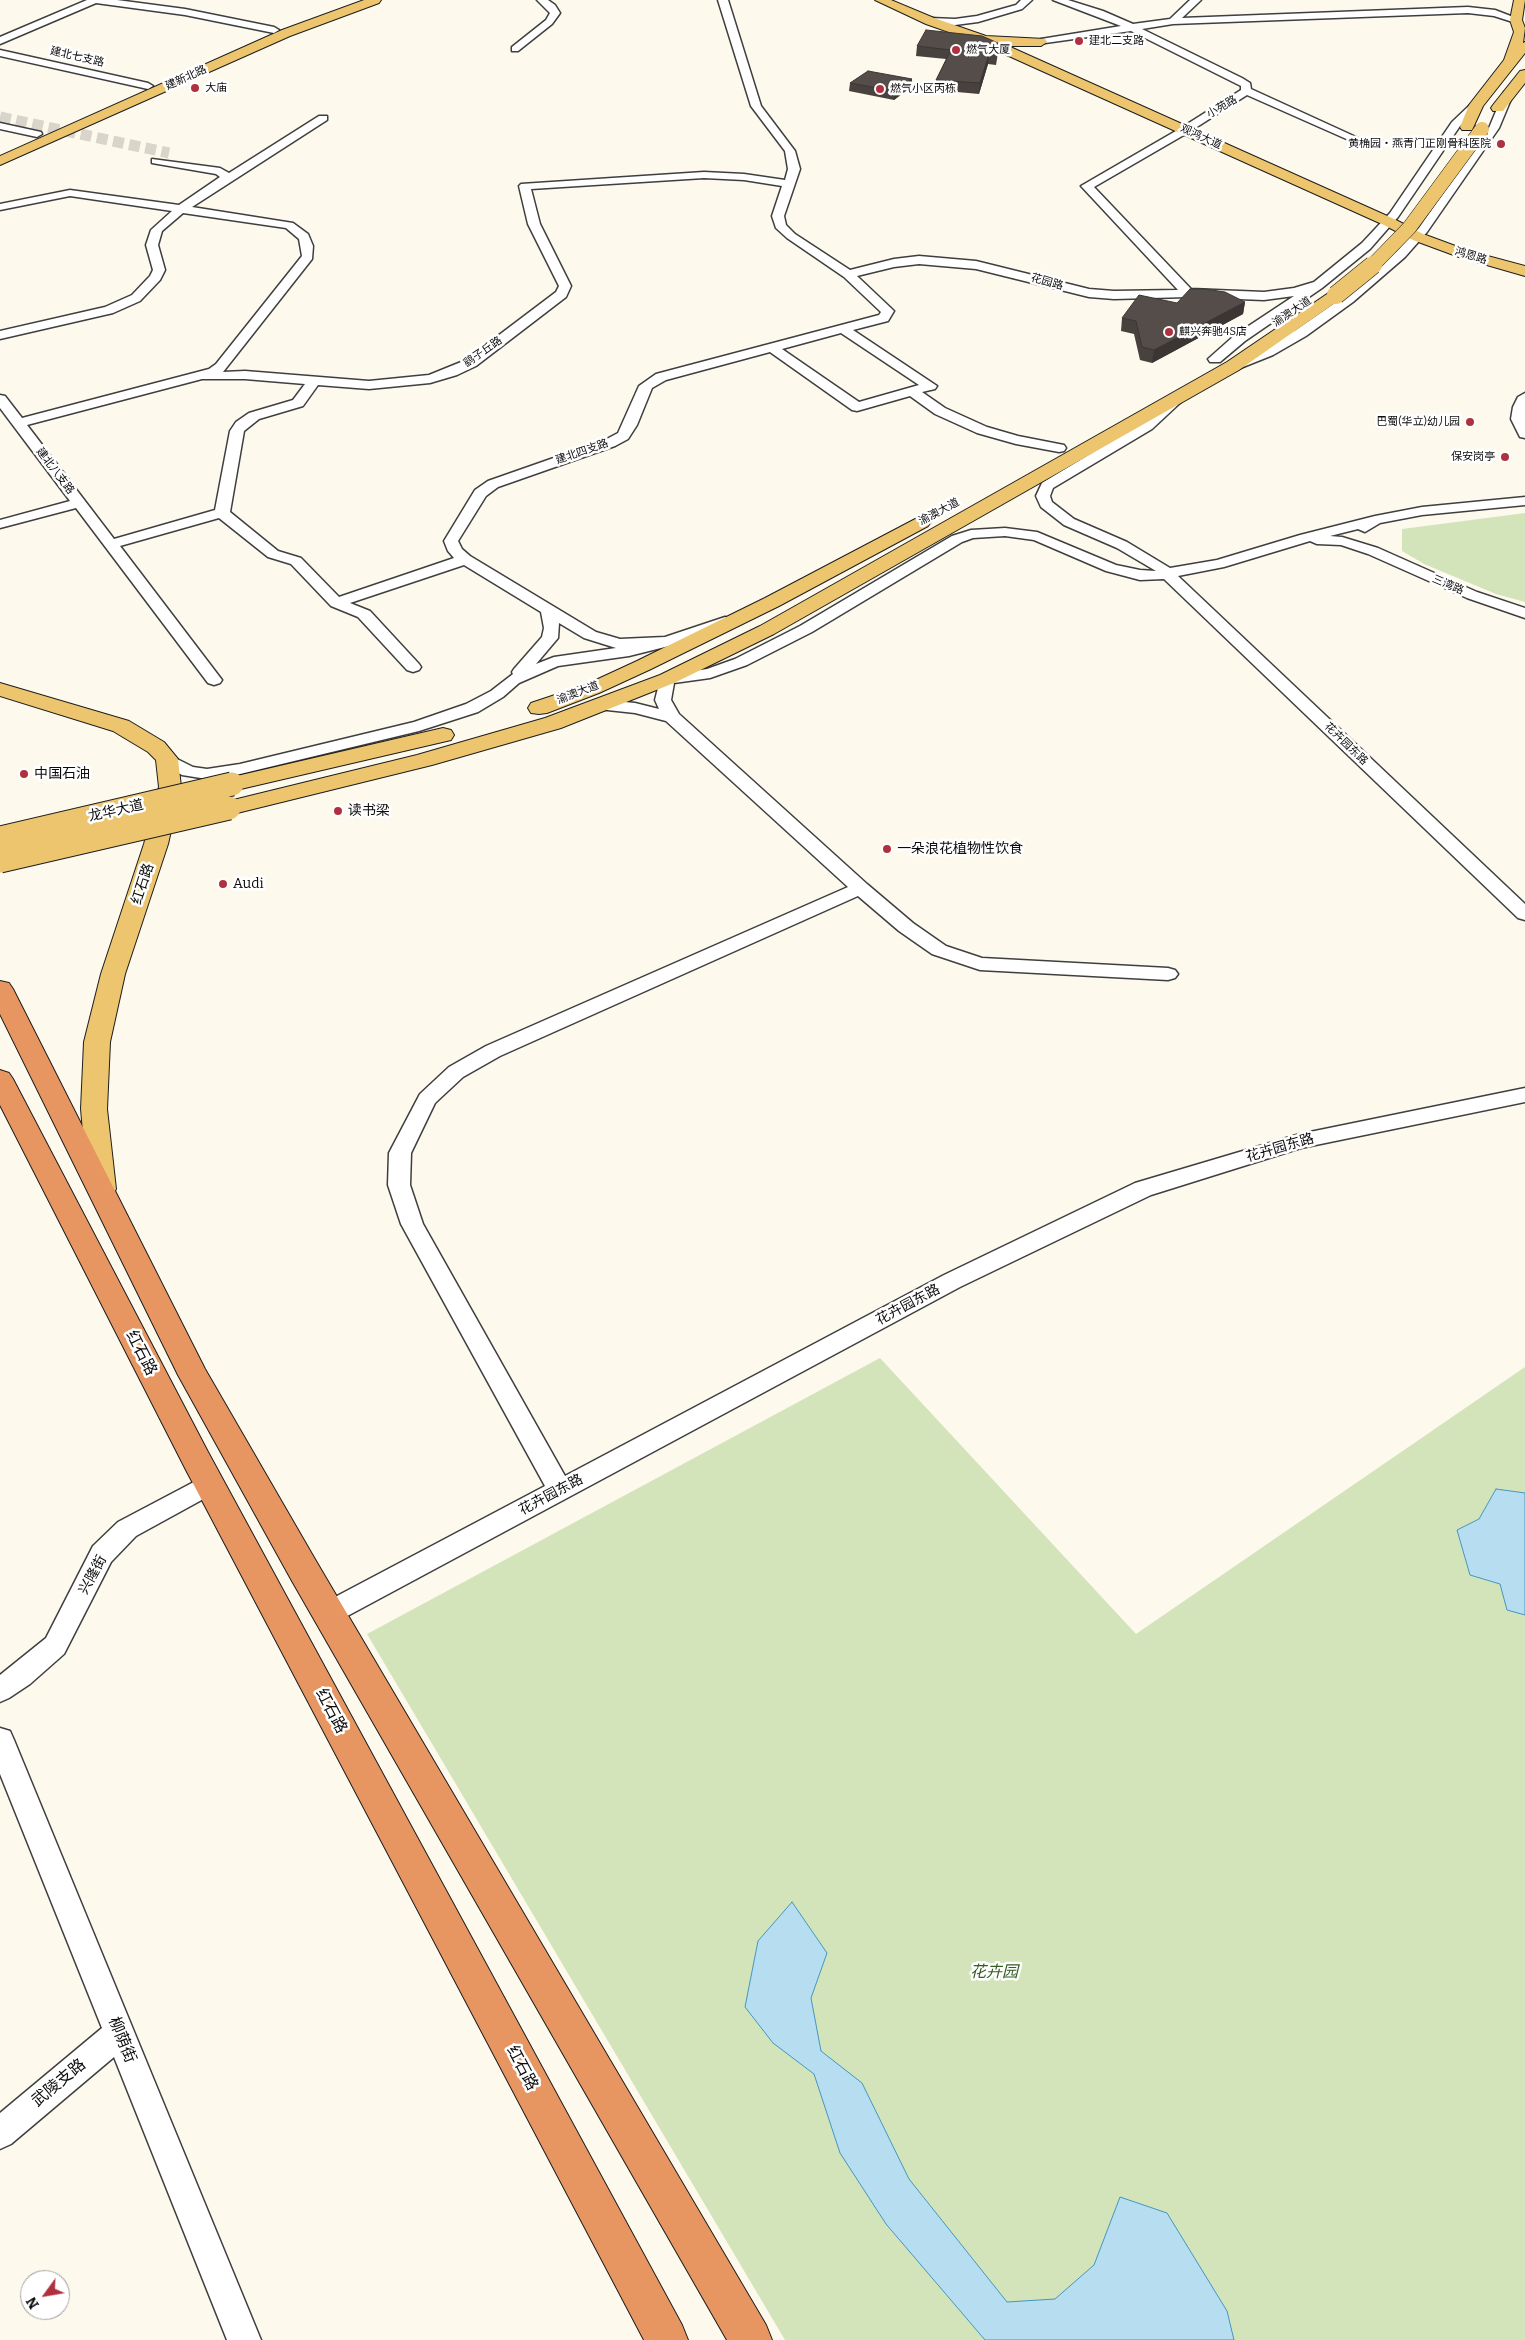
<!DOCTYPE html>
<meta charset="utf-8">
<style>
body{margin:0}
#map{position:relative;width:1525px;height:2340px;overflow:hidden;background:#fdf9ed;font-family:Bitter,serif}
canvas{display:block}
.north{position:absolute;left:20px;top:2270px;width:50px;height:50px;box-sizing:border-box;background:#fff;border:1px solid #9e9e9e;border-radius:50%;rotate:238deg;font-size:14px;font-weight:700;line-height:20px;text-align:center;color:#0c0c0c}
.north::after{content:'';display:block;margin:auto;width:18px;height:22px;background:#af313f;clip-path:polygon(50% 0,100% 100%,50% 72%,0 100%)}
</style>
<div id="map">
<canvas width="1525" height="2340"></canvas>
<div class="north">N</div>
</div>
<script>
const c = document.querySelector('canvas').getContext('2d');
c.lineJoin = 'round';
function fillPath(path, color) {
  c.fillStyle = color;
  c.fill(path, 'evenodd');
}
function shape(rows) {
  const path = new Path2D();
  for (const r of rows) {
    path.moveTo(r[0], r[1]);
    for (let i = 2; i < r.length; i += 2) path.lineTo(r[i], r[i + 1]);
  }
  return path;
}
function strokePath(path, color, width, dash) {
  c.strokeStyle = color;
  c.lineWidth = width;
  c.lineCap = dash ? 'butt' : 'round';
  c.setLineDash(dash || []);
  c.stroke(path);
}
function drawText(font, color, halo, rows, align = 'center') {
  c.font = font + ' Bitter,"Noto Sans SC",serif';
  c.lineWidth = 5;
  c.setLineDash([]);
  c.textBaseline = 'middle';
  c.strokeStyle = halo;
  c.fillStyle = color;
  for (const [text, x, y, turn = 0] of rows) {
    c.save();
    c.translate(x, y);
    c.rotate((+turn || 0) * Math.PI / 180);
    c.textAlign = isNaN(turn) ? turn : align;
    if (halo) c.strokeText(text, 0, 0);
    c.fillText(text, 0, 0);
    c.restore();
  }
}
const green = shape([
 [1525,513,1525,602,1496,594,1424,564,1402,551,1402,529],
 [880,1358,1136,1634,1525,1367,1525,2340,785,2340,367,1634]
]);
const water = shape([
 [1496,1489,1525,1493,1525,1615,1507,1610,1500,1584,1470,1575,1457,1530,1479,1519,1496,1489],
 [792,1902,827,1953,811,1998,821,2051,862,2083,909,2179,1007,2302,1055,2299,1094,2265,1120,2197,1167,2213,1227,2311,1234,2340,985,2340,886,2224,840,2153,814,2074,773,2043,745,2007,758,1941,792,1902]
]);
const minorTunnel = shape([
 [0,117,169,153]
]);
const minor = shape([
 [87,0,117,0,185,9,274,27,279,30,274,33,185,15,96,3,0,44,0,37,87,0],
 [537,0,548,0,555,5,560,13,552,24,518,51,512,51,512,47,546,20,550,13,537,0],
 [718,0,728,0,761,106,795,151,800,169,784,216,786,225,795,234,850,270,894,259,919,256,976,261,1089,289,1114,291,1178,290,1081,186,1181,128,1241,90,1241,86,1131,31,1038,44,1036,42,1041,39,1121,26,1053,0,1068,0,1103,11,1133,24,1170,19,1190,0,1201,0,1182,18,1468,7,1495,10,1521,20,1516,23,1494,16,1468,13,1173,24,1142,29,1242,78,1250,83,1251,89,1369,143,1364,146,1360,145,1247,95,1189,132,1094,187,1191,289,1264,292,1294,288,1314,282,1362,243,1390,213,1452,122,1472,103,1476,102,1481,105,1460,126,1398,217,1370,249,1322,288,1245,341,1220,362,1210,362,1208,359,1235,335,1294,296,1264,300,1188,297,1114,299,1089,297,976,269,919,264,894,267,857,276,894,311,888,321,853,330,937,386,935,389,922,392,945,408,987,427,1018,436,1064,445,1066,448,1064,451,1059,452,1016,444,977,433,935,414,910,396,857,411,852,410,770,352,666,380,652,388,637,425,628,439,615,446,498,487,486,496,458,541,462,549,470,556,596,632,620,639,665,637,725,617,731,619,733,622,731,625,673,645,629,656,558,666,519,683,503,697,478,712,419,731,240,774,207,779,182,775,161,763,158,759,161,755,167,754,193,767,207,769,240,764,414,722,466,704,491,691,513,674,512,672,514,669,542,637,544,628,541,612,464,565,350,603,370,611,419,664,421,667,419,670,413,672,407,670,358,617,331,606,291,564,268,557,219,518,120,546,222,680,220,683,214,685,208,683,76,508,0,528,0,520,70,501,0,408,0,395,5,396,22,418,209,369,216,364,302,256,299,239,286,228,183,213,162,231,158,245,165,270,160,280,140,301,113,313,0,339,0,331,105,307,132,295,150,276,153,270,146,245,151,230,172,211,70,196,0,210,0,204,70,190,179,205,220,177,216,174,152,163,152,159,220,168,229,173,319,116,327,116,327,120,192,207,293,223,308,234,313,246,312,259,223,372,245,371,369,381,429,375,466,360,556,292,559,286,528,224,519,186,521,184,704,172,744,174,785,180,788,169,785,151,751,106,718,0],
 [704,178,744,180,782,186,772,216,776,228,787,238,844,277,881,312,879,315,656,374,639,386,618,433,605,440,488,481,475,490,444,541,448,551,454,558,339,597,301,558,278,551,230,512,244,431,259,419,303,406,318,385,369,389,430,383,457,375,476,366,566,297,571,286,540,224,531,189,704,178],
 [841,333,919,385,859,402,782,349,841,333],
 [202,379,245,379,305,384,293,400,249,413,236,422,230,431,215,510,114,539,27,425,202,379],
 [559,623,584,638,616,648,554,657,536,664,558,638,559,623],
 [1021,0,1032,0,1022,9,978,22,955,25,930,24,925,21,930,18,955,19,977,16,1016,5,1021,0],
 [0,50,148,83,153,86,148,89,0,56,0,50],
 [1509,89,1514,92,1499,128,1427,232,1405,257,1353,302,1306,336,1273,355,1238,369,1228,369,1226,366,1228,363,1263,349,1296,330,1345,296,1397,251,1419,228,1489,128,1504,92,1509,89],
 [0,123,41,132,42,134,37,137,0,129,0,123],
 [1525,393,1525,438,1520,437,1511,419,1513,407,1518,397,1525,393],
 [1176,395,1181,396,1183,399,1181,402,1152,429,1053,488,1050,496,1052,502,1074,519,1127,542,1170,568,1217,560,1300,535,1375,516,1422,507,1525,497,1525,505,1422,515,1380,523,1365,532,1358,529,1330,536,1342,537,1378,548,1477,592,1525,608,1525,618,1467,598,1368,554,1341,545,1317,544,1310,541,1224,567,1178,576,1525,904,1525,920,1518,918,1164,579,1140,580,1106,571,1034,540,1005,536,973,538,962,542,812,632,747,665,710,678,674,683,671,700,679,714,867,884,913,923,946,946,982,958,1168,968,1175,970,1178,974,1175,978,1168,980,980,970,932,954,899,931,858,896,500,1056,463,1077,435,1103,411,1153,410,1185,423,1224,565,1476,944,1275,1135,1183,1300,1134,1525,1088,1525,1102,1301,1148,1151,1195,960,1287,338,1621,329,1624,320,1621,316,1613,320,1605,545,1486,401,1224,388,1185,389,1153,420,1094,449,1067,486,1046,848,887,666,721,635,713,598,709,596,705,598,701,604,700,635,703,659,709,655,700,661,676,707,669,735,659,800,626,952,536,971,530,1005,528,1037,532,1116,565,1140,570,1156,571,1117,548,1064,525,1041,507,1036,496,1042,483,1142,423,1171,396,1176,395],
 [209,1474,218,1477,221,1484,218,1491,136,1536,111,1562,64,1654,30,1684,9,1698,0,1702,0,1675,46,1638,93,1546,118,1522,209,1474],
 [0,1728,10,1731,14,1740,261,2340,227,2340,114,2057,11,2144,0,2149,0,2113,102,2028,0,1774,0,1728]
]);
const major = shape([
 [364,0,381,0,379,3,290,36,0,165,0,156,282,30,364,0],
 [875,0,891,0,934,18,986,36,1045,39,1047,42,1041,46,1008,46,1394,219,1423,234,1469,251,1525,266,1525,276,1459,257,1413,240,1384,225,980,43,926,24,875,0],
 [1514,0,1525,0,1522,20,1525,28,1523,43,1525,42,1525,53,1483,106,1472,130,1462,130,1460,127,1469,105,1504,60,1514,32,1510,20,1514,0],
 [1525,70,1525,83,1503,111,1493,111,1491,108,1493,105,1520,71,1525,70],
 [1336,290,1342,292,1344,295,1342,298,1239,370,774,634,674,683,561,728,432,765,229,815,221,813,218,808,221,803,417,755,545,718,660,675,760,626,1227,362,1330,292,1336,290],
 [921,516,928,518,931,522,928,526,779,606,651,669,599,693,547,713,539,714,531,713,528,708,531,703,585,685,637,661,765,598,921,516],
 [0,683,129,721,164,742,178,759,181,787,168,844,125,974,110,1042,107,1109,116,1189,112,1196,102,1199,92,1196,88,1189,81,1109,84,1042,101,974,144,844,159,787,156,760,148,752,113,731,0,696,0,683],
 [443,728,451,730,454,735,451,740,232,791,224,789,221,784,224,779,443,728]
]);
const highway = shape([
 [0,981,9,983,13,989,205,1369,316,1561,766,2325,772,2340,727,2340,292,1581,178,1375,0,1014,0,981],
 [0,1070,9,1073,13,1079,208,1452,682,2325,688,2340,644,2340,186,1470,0,1105,0,1070]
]);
const majorBridgeFar2 = shape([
 [1372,266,1409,228,1482,129]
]);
const majorBridgeFar1 = shape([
 [1336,295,1373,265]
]);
const majorBridge = shape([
 [0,838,232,784],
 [0,861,229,808]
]);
const wall = shape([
 [917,46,998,53,996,65,988,64,979,94,935,90,936,80,946,59,916,56],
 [912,79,911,87,894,100,849,91,850,83],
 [1245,302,1243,314,1152,363,1140,360,1134,334,1121,331,1122,318,1177,303]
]);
const shadedWall = shape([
 [989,54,988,64,979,94,980,83],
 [912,79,911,87,894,100,894,91],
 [1245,302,1243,314,1152,363,1154,350]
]);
const building = shape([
 [926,30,982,36,998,43,997,55,989,54,980,83,936,80,951,50,917,46,926,30],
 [868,71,912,79,894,91,850,83,868,71],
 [1190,289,1205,289,1225,292,1245,302,1154,350,1142,347,1136,321,1122,318,1139,295,1177,303,1190,289]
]);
const markers = [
 [1079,41,5,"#af313f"],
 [956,50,5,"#af313f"],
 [195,88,5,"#af313f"],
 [880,89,5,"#af313f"],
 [1501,144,5,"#af313f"],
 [1169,332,5,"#af313f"],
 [1470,422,5,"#af313f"],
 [1505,457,5,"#af313f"],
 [24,774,5,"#af313f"],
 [338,811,5,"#af313f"],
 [887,849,5,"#af313f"],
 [223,884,5,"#af313f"]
];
const farPoinames = [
 ["建北二支路",1089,41],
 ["燃气大厦",966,50],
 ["大庙",205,88],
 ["燃气小区丙栋",890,89],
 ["黄桷园‧燕青门正刚骨科医院",1491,144,"right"],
 ["麒兴奔驰4S店",1179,332],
 ["巴蜀(华立)幼儿园",1460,422,"right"],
 ["保安岗亭",1495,457,"right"]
];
const farStreetnames = [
 ["建北七支路",77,57,13],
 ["建新北路",186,78,-24],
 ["小苑路",1222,107,-30],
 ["观鸿大道",1201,137,24],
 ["鸿恩路",1471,256,17],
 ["花园路",1047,282,16],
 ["渝澳大道",1292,312,-34],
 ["鹞子丘路",483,352,-35],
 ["建北四支路",582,452,-19],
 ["建北八支路",55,471,53],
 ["渝澳大道",939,512,-28],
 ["三湾路",1448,585,23],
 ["渝澳大道",578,693,-21],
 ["花卉园东路",1346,744,44]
];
const poiNames = [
 ["中国石油",34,774],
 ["读书梁",348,811],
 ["一朵浪花植物性饮食",897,849],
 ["Audi",233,884]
];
const streetNames = [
 ["龙华大道",116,811,-13],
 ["红石路",143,884,-72],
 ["花卉园东路",1280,1148,-16],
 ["花卉园东路",908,1305,-28],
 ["花卉园东路",551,1495,-28],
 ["兴隆街",93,1575,-61]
];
const nearStreetnames = [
 ["红石路",141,1353,63],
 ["红石路",331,1711,62],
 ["柳荫街",122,2040,68],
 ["红石路",522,2068,62],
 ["武陵支路",59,2083,-40]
];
const nearParknames = [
 ["花卉园",994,1973]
];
fillPath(green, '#d3e4ba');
fillPath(water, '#b6def0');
strokePath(water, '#4497c1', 1);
strokePath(minorTunnel, '#d9d5cb', 11, [11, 5.5]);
strokePath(minor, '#3f3f3f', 3);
strokePath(major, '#1d1d1d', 2);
strokePath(highway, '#1d1d1d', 2);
fillPath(minor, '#fff');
fillPath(major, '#ecc56e');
fillPath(highway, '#e79661');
strokePath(majorBridgeFar2, '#1d1d1d', 15, []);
strokePath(majorBridgeFar1, '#1d1d1d', 19, []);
strokePath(majorBridge, '#1d1d1d', 25, []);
strokePath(majorBridgeFar2, '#ecc56e', 14);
strokePath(majorBridgeFar1, '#ecc56e', 18);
strokePath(majorBridge, '#ecc56e', 23);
fillPath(wall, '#48423f');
fillPath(shadedWall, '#3b3633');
fillPath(building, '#544d49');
strokePath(building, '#3b3633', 1);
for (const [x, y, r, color] of markers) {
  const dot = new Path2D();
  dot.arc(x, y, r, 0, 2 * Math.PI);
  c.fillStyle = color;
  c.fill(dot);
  strokePath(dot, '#fff', 2);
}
drawText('11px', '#0c0c0c', '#fff', farPoinames, 'left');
drawText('11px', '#0c0c0c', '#fff', farStreetnames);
drawText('14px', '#0c0c0c', '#fff', poiNames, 'left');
drawText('14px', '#0c0c0c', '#fff', streetNames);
drawText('16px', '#0c0c0c', '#fff', nearStreetnames);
drawText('italic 16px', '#335d23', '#fff', nearParknames);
</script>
